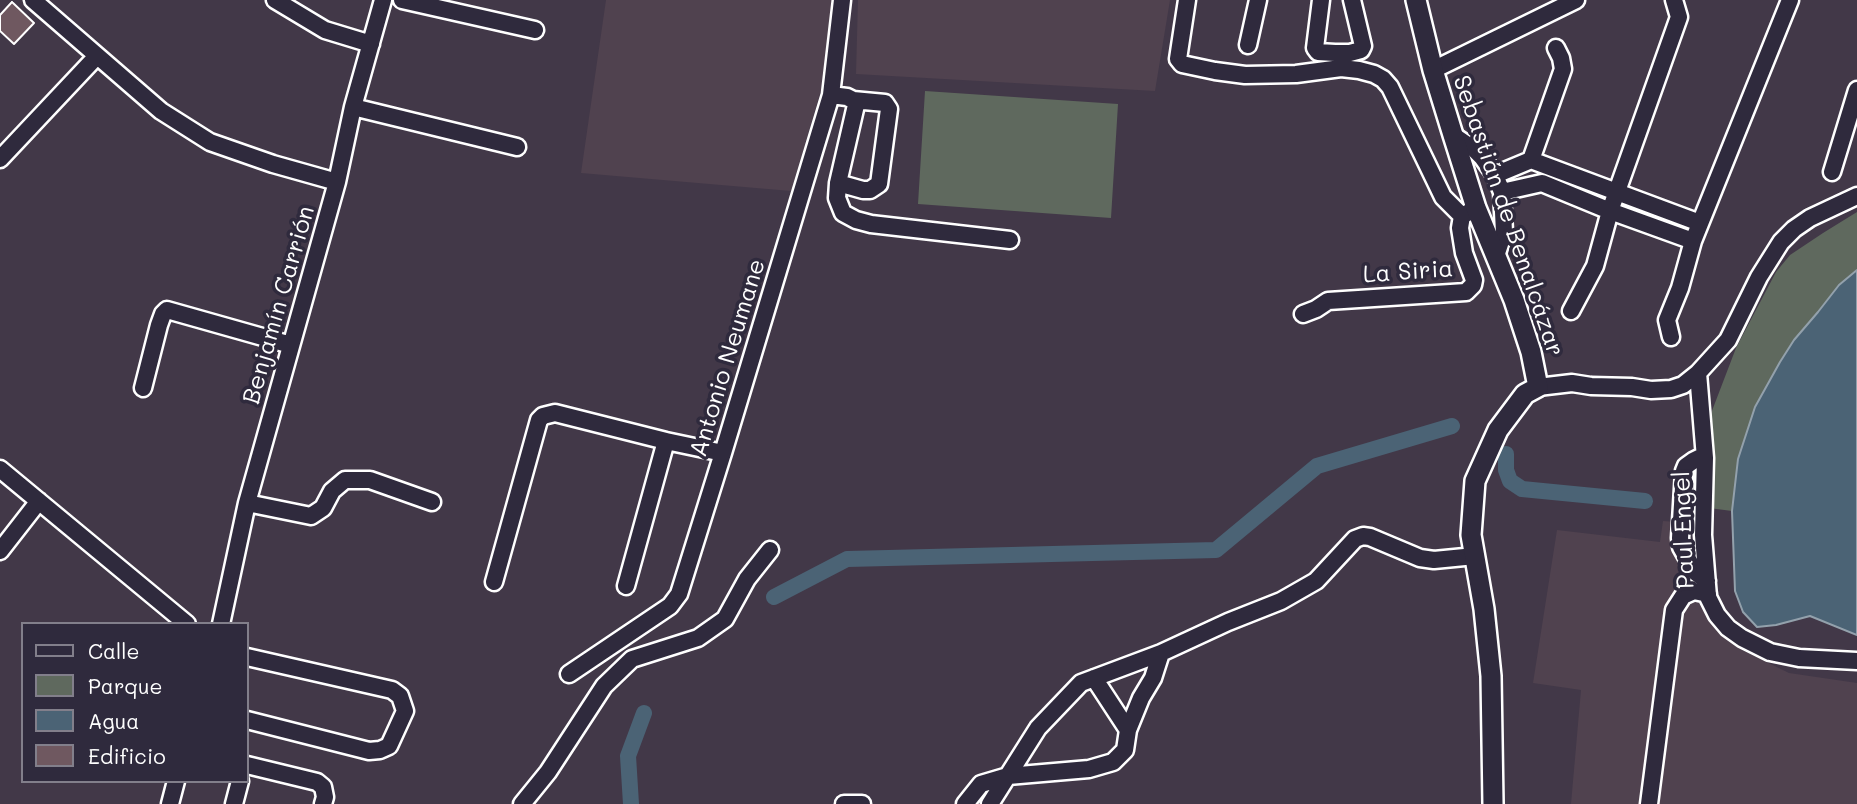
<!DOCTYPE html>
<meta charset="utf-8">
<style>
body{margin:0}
#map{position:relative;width:1857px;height:804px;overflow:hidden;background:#423848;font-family:Mali,sans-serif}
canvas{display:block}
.legend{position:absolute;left:21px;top:622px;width:228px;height:161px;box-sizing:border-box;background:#2f2a3d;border:2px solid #827f8b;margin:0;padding:9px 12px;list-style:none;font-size:21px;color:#fff}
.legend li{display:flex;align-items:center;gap:14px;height:35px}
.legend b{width:35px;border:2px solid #827f8b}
</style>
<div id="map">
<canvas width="1857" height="804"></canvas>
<ul class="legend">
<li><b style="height:9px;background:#2f2a3d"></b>Calle</li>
<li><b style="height:19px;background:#5f695e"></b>Parque</li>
<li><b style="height:19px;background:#4b6375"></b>Agua</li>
<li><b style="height:19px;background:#6f5860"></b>Edificio</li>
</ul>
</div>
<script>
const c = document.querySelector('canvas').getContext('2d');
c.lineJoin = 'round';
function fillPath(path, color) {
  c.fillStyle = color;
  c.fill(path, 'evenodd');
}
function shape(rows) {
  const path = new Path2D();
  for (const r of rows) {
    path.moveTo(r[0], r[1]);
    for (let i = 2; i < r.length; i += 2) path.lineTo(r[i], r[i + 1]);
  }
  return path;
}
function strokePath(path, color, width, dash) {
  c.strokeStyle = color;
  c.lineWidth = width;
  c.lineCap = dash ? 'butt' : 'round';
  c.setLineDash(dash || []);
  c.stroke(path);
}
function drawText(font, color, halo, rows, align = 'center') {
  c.font = font + ' Mali,sans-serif';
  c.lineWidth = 7;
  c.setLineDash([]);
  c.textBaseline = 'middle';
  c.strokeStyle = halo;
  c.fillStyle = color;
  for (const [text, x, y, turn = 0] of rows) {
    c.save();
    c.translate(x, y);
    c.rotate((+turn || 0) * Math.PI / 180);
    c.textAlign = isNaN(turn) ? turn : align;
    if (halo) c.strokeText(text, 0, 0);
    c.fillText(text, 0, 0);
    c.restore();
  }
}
const built = shape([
 [606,0,832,0,821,90,791,191,581,173],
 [858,0,1170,0,1155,91,856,74],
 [1663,521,1690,523,1691,545,1698,594,1712,624,1742,650,1789,673,1857,683,1857,804,1571,804,1581,690,1533,683,1557,530,1660,542]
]);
const green = shape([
 [925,91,1118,104,1111,218,918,204],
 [1857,212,1857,270,1750,422,1738,459,1732,511,1709,508,1707,456,1710,416,1736,348,1776,272,1790,255,1823,233]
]);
const water = shape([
 [1857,270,1857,635,1810,616,1776,625,1757,627,1743,612,1735,591,1732,511,1738,459,1755,407,1780,362,1794,340,1818,312,1839,285,1857,270]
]);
const canal = shape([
 [1506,454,1506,470,1510,481,1522,489,1645,501],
 [774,597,847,559,1216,550,1317,466,1452,426],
 [631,804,628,756,644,713]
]);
const building = shape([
 [12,2,34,23,14,44,0,31,0,15,12,2]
]);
const minor = shape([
 [33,0,161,111,210,142,273,164,337,182],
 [275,0,325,30,371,44],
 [402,0,535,30],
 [1187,0,1178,59,1182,64,1215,71,1245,75,1296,74,1341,68,1359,70,1374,74,1383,79,1390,87,1443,197,1462,216],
 [1321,0,1315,48,1318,52,1335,53,1350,53,1361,50,1363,46,1352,0],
 [1248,45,1258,0],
 [1433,70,1576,0],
 [831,95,847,97,853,100,856,105,838,183,837,198,843,213,856,220,871,224,1010,240],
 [353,107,517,147],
 [1453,135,1475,150,1482,157,1495,175,1502,192,1504,232,1496,256],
 [0,159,97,56],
 [1531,160,1563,69,1561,58,1556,48],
 [1832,172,1857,90],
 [1495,175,1531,160,1700,223],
 [838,183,863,190,870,190,879,184,889,109,885,103,853,100],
 [1502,192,1542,183,1610,211,1693,241],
 [1571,311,1595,266,1610,211,1679,17,1674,0],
 [1303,314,1316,309,1328,301,1466,292,1473,285,1474,280,1464,253,1460,228,1462,216,1471,211],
 [1671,337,1667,320,1680,288,1693,241,1790,0],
 [1698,373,1705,458,1703,535,1708,597,1717,615,1728,628,1742,638,1770,652,1799,658,1857,661],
 [1538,387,1572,383,1591,386,1632,387,1651,390,1671,389,1683,385,1698,373,1728,340,1759,277,1781,242,1794,229,1810,218,1857,196],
 [143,388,159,325,163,314,167,310,291,345],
 [1705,458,1699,458,1693,461,1686,466,1684,471,1680,538,1681,547,1695,572,1707,581],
 [0,469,187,624],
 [247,503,311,516,323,508,332,491,345,480,370,480,432,502],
 [0,551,39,501],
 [494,582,539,420,543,416,555,413,666,441,723,453],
 [626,586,666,441],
 [221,624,247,503,337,182,353,107,383,0],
 [247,657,392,690,400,696,405,711,389,746,380,750,369,751,247,720],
 [569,674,670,606,679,594,723,453,831,95,842,0],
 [1094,678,1128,730],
 [247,765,317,782,323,787,325,797,323,804],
 [170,804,176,781],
 [234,804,240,781],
 [522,804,548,772,604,686,632,659,698,638,725,619,747,579,770,550],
 [844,804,862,804],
 [965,804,981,784,1008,776,1089,769,1113,762,1125,750,1128,730,1141,698,1153,678,1161,653],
 [990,804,1038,728,1081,683,1161,653,1228,622,1281,601,1316,581,1355,539,1363,536,1370,537,1420,558,1434,560,1475,556],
 [1649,804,1674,610,1683,596,1694,591,1708,594]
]);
const major = shape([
 [1416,0,1433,70,1453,135,1476,208,1514,300,1531,352,1538,387,1525,394,1498,430,1475,481,1471,535,1484,609,1491,676,1493,804]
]);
const streetNames = [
 ["Sebastián de Benalcázar",1508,216,71],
 ["La Siria",1408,272,-4],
 ["Benjamín Carrión",279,305,-74],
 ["Antonio Neumane",728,358,-73],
 ["Paul Engel",1684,530,-92]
];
fillPath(built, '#50424f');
fillPath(green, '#5f695e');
fillPath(water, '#4b6375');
strokePath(water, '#93a1ac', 2);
strokePath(canal, '#4b6375', 16);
fillPath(building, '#6f5860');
strokePath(building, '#fff', 2);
strokePath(minor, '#fff', 21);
strokePath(major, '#fff', 24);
strokePath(minor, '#2f2a3d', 16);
strokePath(major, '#2f2a3d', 19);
drawText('24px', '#fff', '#2f2a3d', streetNames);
</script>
